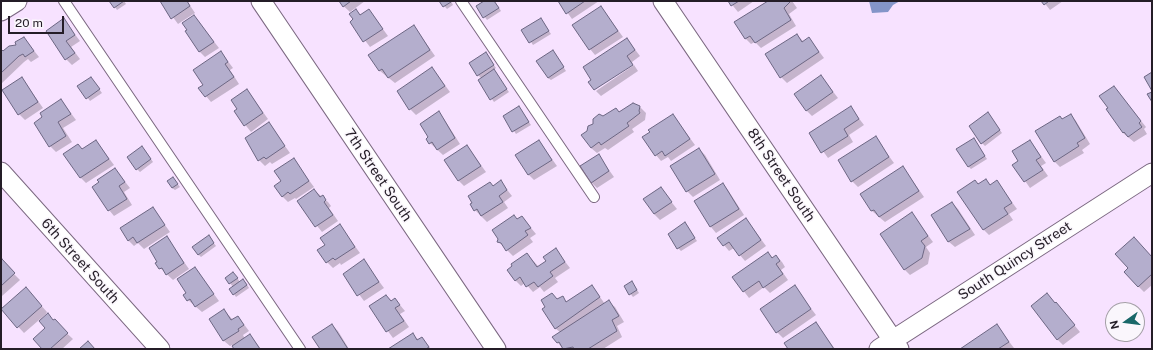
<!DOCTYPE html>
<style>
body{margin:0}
#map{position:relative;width:1153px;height:350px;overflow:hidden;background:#f7e2ff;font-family:"Public Sans",sans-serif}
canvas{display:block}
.frame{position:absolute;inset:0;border:2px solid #241d27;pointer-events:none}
.north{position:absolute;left:1105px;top:302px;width:40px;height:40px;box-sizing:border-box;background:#faf6fc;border:1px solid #a49fa7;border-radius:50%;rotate:256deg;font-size:11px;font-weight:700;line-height:16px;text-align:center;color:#241d27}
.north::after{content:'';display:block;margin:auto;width:14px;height:18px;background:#196769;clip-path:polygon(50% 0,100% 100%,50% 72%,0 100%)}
.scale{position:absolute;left:8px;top:16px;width:56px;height:18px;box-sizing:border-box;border:2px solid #241d27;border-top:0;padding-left:5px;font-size:12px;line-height:14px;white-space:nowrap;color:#241d27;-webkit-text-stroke:3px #faf6fc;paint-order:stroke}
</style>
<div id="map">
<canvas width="1153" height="350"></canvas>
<div class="frame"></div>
<div class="north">N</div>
<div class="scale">20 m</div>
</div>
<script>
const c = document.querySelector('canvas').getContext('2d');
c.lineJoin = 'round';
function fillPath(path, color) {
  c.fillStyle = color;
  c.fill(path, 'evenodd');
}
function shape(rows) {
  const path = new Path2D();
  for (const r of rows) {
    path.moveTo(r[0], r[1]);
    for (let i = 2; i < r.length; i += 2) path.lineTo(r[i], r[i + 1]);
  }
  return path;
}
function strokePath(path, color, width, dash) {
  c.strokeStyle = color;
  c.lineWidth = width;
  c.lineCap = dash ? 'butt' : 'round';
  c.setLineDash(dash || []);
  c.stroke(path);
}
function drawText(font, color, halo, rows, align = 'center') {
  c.font = font + ' "Public Sans",sans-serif';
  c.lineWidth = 3;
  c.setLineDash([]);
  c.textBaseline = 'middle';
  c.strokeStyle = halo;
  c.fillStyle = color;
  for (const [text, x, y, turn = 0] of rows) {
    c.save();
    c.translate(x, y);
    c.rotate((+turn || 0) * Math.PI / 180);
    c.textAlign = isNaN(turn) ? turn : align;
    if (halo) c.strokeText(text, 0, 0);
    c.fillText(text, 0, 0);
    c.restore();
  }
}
const water = shape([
 [869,1,900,1,893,5,888,12,872,13]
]);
const shadow = shape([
 [111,1,124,1,126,4,117,10],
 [161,1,187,1,195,13,178,24],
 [338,1,365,1,350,12],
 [440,1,451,1,453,5,447,9],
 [486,1,495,1,501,11,487,20,477,7],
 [559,1,599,1,572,19],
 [729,1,754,1,738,12],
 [769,1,792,1,797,8,789,14,796,26,761,48,755,42,751,44,745,38],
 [1043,1,1063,1,1050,10],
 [601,7,623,37,595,55,590,49],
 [369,10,388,36,370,47,351,22,355,20,356,11,361,15],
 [194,16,219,48,205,57,199,51],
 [64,20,80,41,71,47,80,59,72,65,66,59],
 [543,22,551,34,533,45,523,30],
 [414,26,435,56,395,83,380,71,370,55],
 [797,35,804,42,809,38,824,58,787,83,781,77],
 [24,38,39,57,31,62,28,59,24,62,1,84,1,50,3,52,18,46],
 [627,39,640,56,632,62,633,64,595,89],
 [221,52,233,68,230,70,239,84,211,102,206,96,204,85],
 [486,54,496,68,493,70,509,92,494,102,479,81,482,79,478,75],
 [555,54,566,71,551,80,548,78],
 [634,65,638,71,601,96,596,91],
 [432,68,450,92,416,115,410,109],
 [821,76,838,98,812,116,806,110],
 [22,78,43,108,25,120,19,114],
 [91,78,102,93,90,101,79,86],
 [1114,87,1146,127,1144,129,1147,134,1134,142,1123,133,1107,109,1109,108],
 [247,90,268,119,251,132,235,112,238,109],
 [61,100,76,120,63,128,72,142,56,152,50,146],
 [519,107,531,125,516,134,504,116],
 [640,107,646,113,645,120,632,129,634,132,608,150,605,148,597,153,591,148,594,125,616,109,620,113],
 [851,108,864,125,849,135,853,142,828,158,810,133],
 [438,113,444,119,460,144,443,155,430,143,429,137],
 [673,115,695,145,671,161,668,157,661,161,656,155],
 [1071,115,1076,121,1090,144,1082,150,1084,153,1060,167,1054,161,1063,120],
 [990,116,1002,133,985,146,982,143],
 [269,124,290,153,272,164,270,162,265,166,259,160],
 [875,137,894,163,858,187,852,181],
 [974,139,987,159,971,169,968,166],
 [96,141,114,165,86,183,80,177,83,150],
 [539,141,557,166,534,180,528,174],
 [1030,141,1046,163,1041,166,1048,176,1030,188,1014,165,1019,161],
 [467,146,486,172,464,186,458,180],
 [699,149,705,155,720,180,693,197,687,191,671,167],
 [145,150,153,162,140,172,137,169],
 [599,156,614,177,597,188,591,182],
 [293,159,314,187,296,199,295,198,288,202,282,196,282,181],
 [903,167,924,197,885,222,872,211,861,194],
 [115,169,130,188,124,192,132,205,114,216,109,210],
 [173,178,180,187,175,190,172,188],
 [986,180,991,186,997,182,1017,209,1009,214,1013,220,989,235,983,229,979,185],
 [501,182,512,196,504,202,508,208,487,222,475,210,493,186],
 [723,184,728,190,744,215,716,233,711,227,695,202],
 [661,189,677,209,660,220,654,214],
 [314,190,328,202,331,206,329,208,338,221,322,232,298,202],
 [952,203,958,209,975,235,955,247,949,242,932,215],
 [153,208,170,232,144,249,138,243,134,246,128,240],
 [912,214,933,242,926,247,930,253,928,264,910,275,905,270],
 [522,217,536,234,530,238,533,242,513,256,499,242,499,238],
 [746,219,766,246,745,261,734,248,729,251,724,245],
 [685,223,697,241,681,251,678,248],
 [340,226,360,253,341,265,340,263,333,268,327,262,326,245],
 [167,238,189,269,173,280,156,264,159,262],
 [210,238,216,246,201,257,198,254],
 [556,250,570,268,555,278,558,282,544,292,540,287,533,292,525,283,521,286,515,280,527,254,539,267,547,261],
 [768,253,773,258,776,256,782,262,785,267,781,270,788,280,770,293,764,287,749,298,733,277],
 [1152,258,1152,285,1144,292,1138,286],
 [1,261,20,280,2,296,1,295],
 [364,261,384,288,364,301,344,274],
 [195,268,219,301,202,312,188,300,188,293],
 [236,276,240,282,246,283,249,288,236,297,234,294,233,287,230,283],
 [634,285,639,293,633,297,625,287],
 [592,286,605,304,609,302,615,307,624,322,617,326,622,337,603,349,563,349,554,338,561,333,555,328,547,307,552,294,558,300,562,297,567,302],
 [794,286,816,315,783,338,777,332],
 [31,294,47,312,46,314,73,339,62,349,43,349,46,314,24,333,2,309],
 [386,296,392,301,394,299,400,305,405,311,400,314,409,327,393,338,370,307],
 [1056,303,1080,332,1063,345,1057,339],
 [224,310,233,320,238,317,243,323,249,331,243,335,245,339,250,335,261,349,235,349,232,345,230,346,224,341,210,319],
 [816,323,835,349,789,349],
 [332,325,338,331,349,349,321,349],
 [997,326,1014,348,962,349],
 [412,334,419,340,422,338,431,349,390,349]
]);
const building = shape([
 [109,1,124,1,114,8,109,1],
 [160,1,187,1,190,6,171,19,160,1],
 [339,1,351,1,343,7,339,1],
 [439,1,451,1,451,2,443,7,439,1],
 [484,1,494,1,499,8,483,18,476,6,484,1],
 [558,1,585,1,566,14,558,1],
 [728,1,739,1,731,6,728,1],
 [768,1,791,1,784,8,791,20,755,43,750,36,745,39,734,22,768,1],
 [1041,1,1049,1,1044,5,1041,1],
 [601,6,618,31,589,50,572,25,601,6],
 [356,9,360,15,369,9,383,29,363,42,350,22,353,19,349,14,356,9],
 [194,15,214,42,199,52,185,31,187,30,182,23,194,15],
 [64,18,75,35,66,41,75,53,65,60,46,31,64,18],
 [541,18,549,31,529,43,521,30,541,18],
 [414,25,430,50,388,78,382,69,379,71,368,55,414,25],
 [797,34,802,42,809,37,819,52,780,78,765,54,797,34],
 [24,37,34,51,25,57,23,54,19,56,1,73,1,49,3,51,9,46,16,45,15,42,24,37],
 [627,38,635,50,627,56,633,65,594,90,588,82,591,80,583,67,627,38],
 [553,50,564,67,548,78,536,61,553,50],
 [221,51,228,62,225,64,234,77,205,97,198,88,203,85,193,70,221,51],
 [486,52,494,65,477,76,469,63,486,52],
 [432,67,445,86,409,110,397,91,432,67],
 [494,69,507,89,490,100,478,80,494,69],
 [1152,72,1152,91,1144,77,1152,72],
 [821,75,833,92,806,111,794,94,821,75],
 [22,77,38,102,18,115,2,90,22,77],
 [91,77,100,89,86,99,77,86,91,77],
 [1114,86,1141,121,1139,123,1142,127,1128,137,1124,132,1123,133,1106,109,1108,108,1099,96,1114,86],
 [247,89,263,113,244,126,234,111,237,109,231,100,247,89],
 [1152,92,1152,102,1147,94,1152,92],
 [61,99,71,114,58,122,66,136,49,147,34,123,42,117,40,113,61,99],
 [633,103,640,106,639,111,640,113,627,123,629,126,601,145,599,142,591,148,581,135,587,131,588,126,593,124,593,119,599,114,603,116,616,108,619,112,633,103],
 [519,106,529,122,512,132,503,116,519,106],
 [851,106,859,119,844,129,848,136,821,153,809,133,851,106],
 [439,111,455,138,437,150,432,142,429,144,426,139,428,137,420,124,439,111],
 [988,112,1000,130,981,144,969,126,988,112],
 [673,114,690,139,665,156,662,151,655,156,642,137,650,132,648,130,673,114],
 [1071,114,1085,138,1077,143,1079,146,1054,162,1035,131,1060,116,1062,119,1071,114],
 [269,122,285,146,266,159,264,157,258,161,245,138,269,122],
 [876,136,889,157,851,182,838,160,876,136],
 [974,138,985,156,968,167,956,149,974,138],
 [96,140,109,159,80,178,63,154,78,144,82,149,96,140],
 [539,140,552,160,528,175,515,155,539,140],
 [1030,140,1041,157,1036,160,1043,170,1024,182,1012,165,1018,161,1012,151,1030,140],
 [467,145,481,166,458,181,444,160,467,145],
 [142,146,151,159,136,170,127,157,142,146],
 [699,148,715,174,686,192,670,166,699,148],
 [599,154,609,171,591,183,580,166,599,154],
 [294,158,309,181,290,194,288,192,282,197,274,186,281,181,274,171,294,158],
 [903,166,919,191,879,217,874,210,871,211,860,194,903,166],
 [115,168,125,182,119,186,127,199,108,211,92,187,99,182,97,180,115,168],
 [173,177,178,184,172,188,167,181,173,177],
 [986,179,990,185,997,180,1012,203,1004,208,1008,214,983,230,957,192,975,180,978,184,986,179],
 [501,180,507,190,499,196,503,202,481,216,477,209,474,211,470,204,472,203,468,196,490,182,493,186,501,180],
 [723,183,739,209,710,227,694,201,723,183],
 [661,187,672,202,654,214,643,199,661,187],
 [314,189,320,197,323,195,326,200,324,202,333,215,315,227,297,201,314,189],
 [952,202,970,229,948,242,931,215,952,202],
 [153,207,165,225,137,243,133,237,128,241,120,228,153,207],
 [912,212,928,236,921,241,925,246,922,258,904,270,880,234,912,212],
 [514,215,517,219,522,216,531,228,525,231,528,235,506,251,501,243,497,242,498,239,492,230,514,215],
 [746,218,761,240,739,256,729,242,723,246,717,238,746,218],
 [685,222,695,238,677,249,668,234,685,222],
 [340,224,355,247,335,260,333,258,326,263,317,250,325,245,320,238,340,224],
 [209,235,214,243,198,255,192,247,209,235],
 [167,236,184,263,166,275,162,268,159,269,155,263,157,262,149,248,167,236],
 [1134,237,1152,257,1152,274,1138,287,1124,272,1128,268,1115,254,1134,237],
 [556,248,565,262,550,272,553,276,538,287,534,282,526,287,520,277,515,281,507,270,512,266,511,264,527,253,537,267,546,261,543,257,556,248],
 [768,252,772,258,776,255,780,261,776,264,783,274,763,288,759,281,743,292,732,277,768,252],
 [2,259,15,273,1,286,1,260,2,259],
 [364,259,379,282,357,296,343,274,364,259],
 [195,267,214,294,195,307,190,299,187,301,183,295,186,293,177,279,195,267],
 [233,272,238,278,229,284,225,278,233,272],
 [243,279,247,285,233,295,229,289,243,279],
 [632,281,637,290,629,295,624,286,632,281],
 [592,285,600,297,555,329,542,309,545,307,541,300,552,293,557,299,563,296,566,302,592,285],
 [795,285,811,309,776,333,760,309,795,285],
 [26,287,42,306,17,328,1,309,26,287],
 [1047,293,1055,303,1056,302,1075,325,1057,340,1031,306,1047,293],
 [386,295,391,301,395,298,400,305,395,308,404,321,386,332,369,306,386,295],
 [609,300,619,316,612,320,617,331,588,349,574,349,573,347,563,349,559,342,557,343,552,337,609,300],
 [224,309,231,320,238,316,244,325,238,329,239,331,223,341,209,319,224,309],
 [48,313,53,320,55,319,68,333,50,349,42,349,33,339,45,328,39,321,48,313],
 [816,322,834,349,788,349,784,343,816,322],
 [332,324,348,349,320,349,312,337,332,324],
 [997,324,1009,342,998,349,960,349,997,324],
 [413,333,417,340,422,337,429,347,426,349,388,349,413,333],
 [250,334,260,349,234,349,232,346,250,334],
 [88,341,95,349,79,349,88,341]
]);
const service = shape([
 [64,1,300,349],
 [461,1,594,197]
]);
const minor = shape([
 [261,1,496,349],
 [663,1,899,349],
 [1,11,17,1],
 [1,172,160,349],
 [879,349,1152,173]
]);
const streetNames = [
 ["7th Street South",378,175,56],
 ["8th Street South",781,175,56],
 ["6th Street South",80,261,48],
 ["South Quincy Street",1015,261,-33]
];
fillPath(water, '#8495c9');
fillPath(shadow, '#0003');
fillPath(building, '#b4aecd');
strokePath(building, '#6c6683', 1);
strokePath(service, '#7b6881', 12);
strokePath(minor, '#7b6881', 21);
strokePath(service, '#fff', 10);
strokePath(minor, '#fff', 19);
drawText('14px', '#241d27', '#faf6fc', streetNames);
</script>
